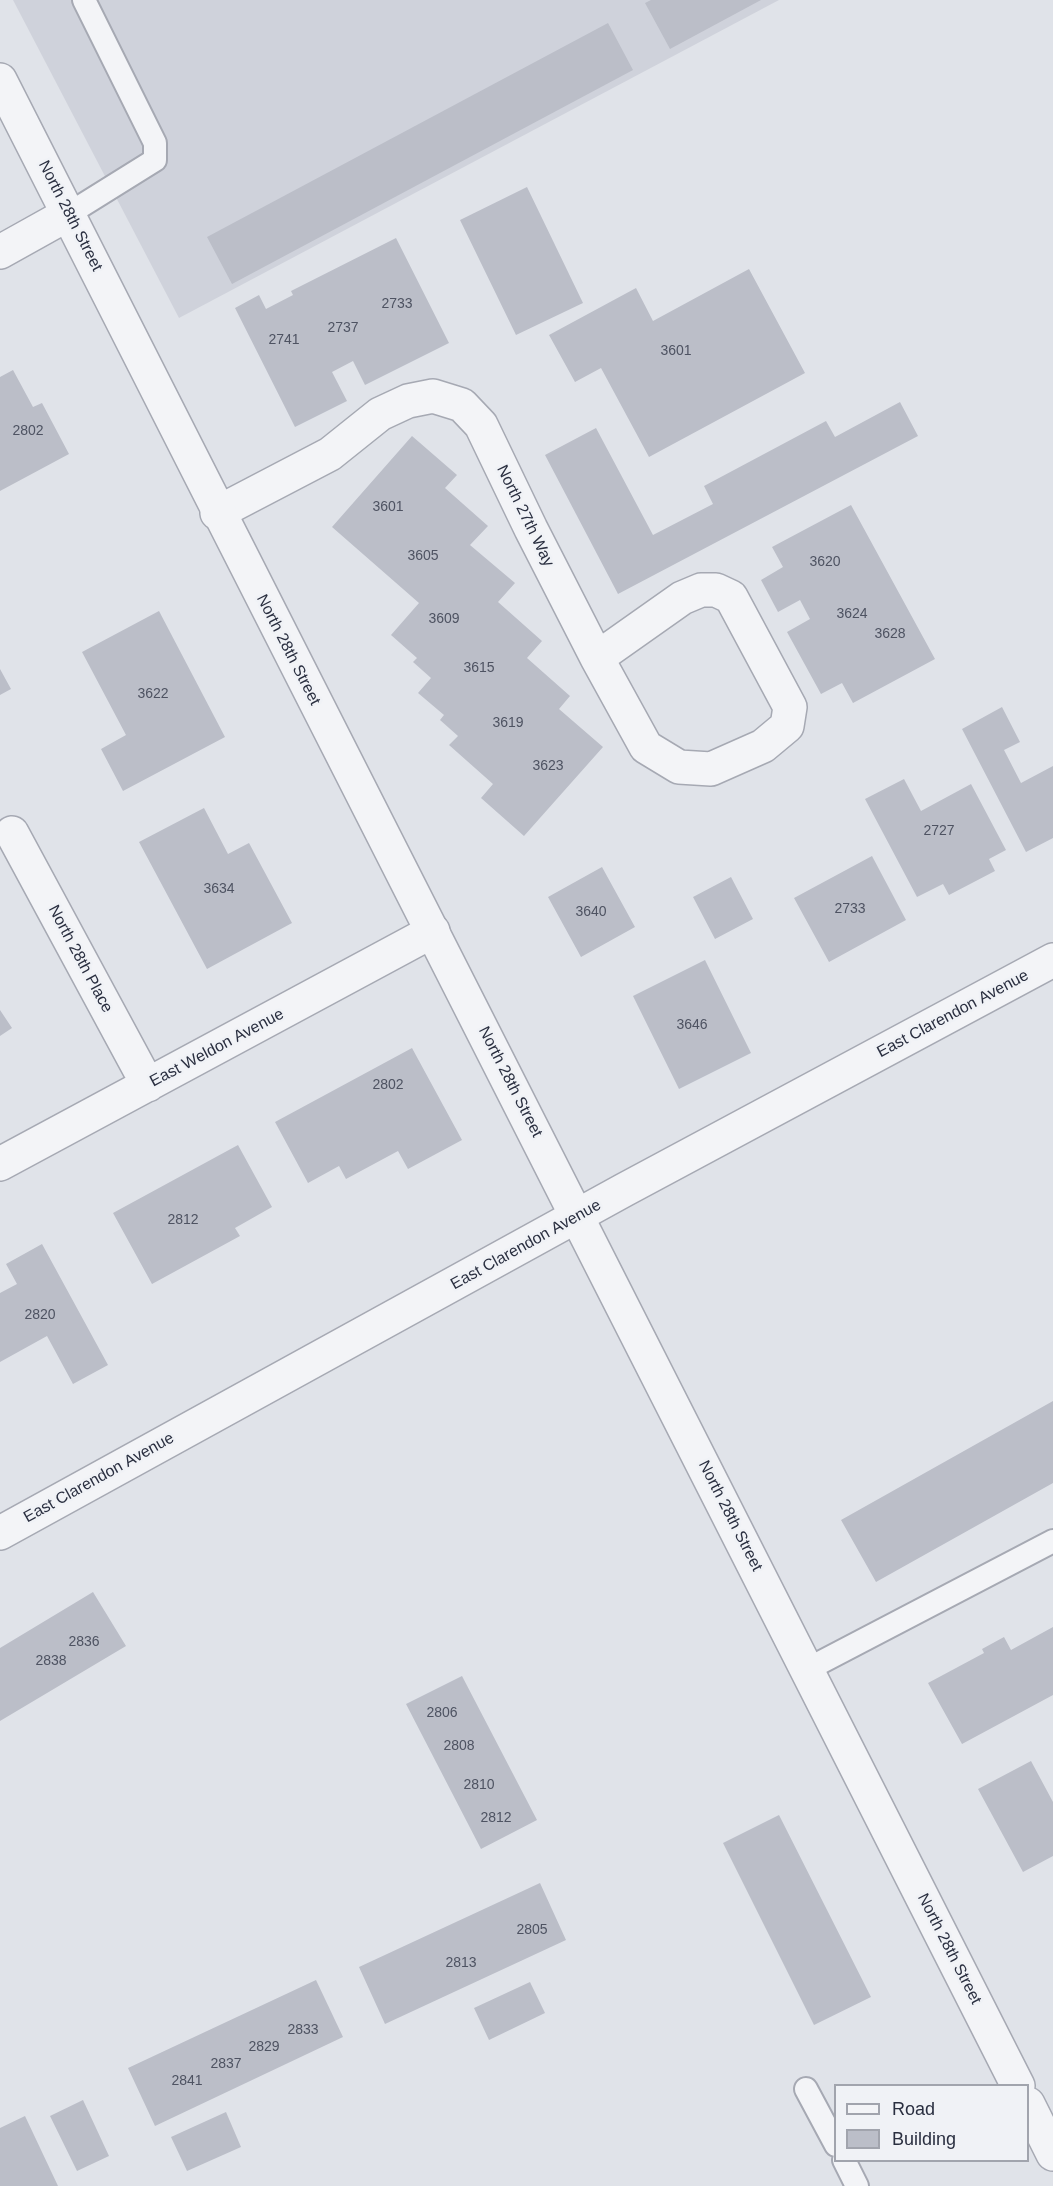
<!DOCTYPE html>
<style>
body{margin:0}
#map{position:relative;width:1053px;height:2186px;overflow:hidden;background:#e0e3e9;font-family:Arial,sans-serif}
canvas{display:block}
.legend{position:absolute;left:834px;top:2084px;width:195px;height:78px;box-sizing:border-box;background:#f0f2f6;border:2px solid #a1a4ad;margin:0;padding:8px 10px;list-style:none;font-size:18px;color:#2a2f40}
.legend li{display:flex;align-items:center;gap:12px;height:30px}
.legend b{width:30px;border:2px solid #a1a4ad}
</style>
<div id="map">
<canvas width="1053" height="2186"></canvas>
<ul class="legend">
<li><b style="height:8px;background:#f3f4f7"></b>Road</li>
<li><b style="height:16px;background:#bbbec8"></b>Building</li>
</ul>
</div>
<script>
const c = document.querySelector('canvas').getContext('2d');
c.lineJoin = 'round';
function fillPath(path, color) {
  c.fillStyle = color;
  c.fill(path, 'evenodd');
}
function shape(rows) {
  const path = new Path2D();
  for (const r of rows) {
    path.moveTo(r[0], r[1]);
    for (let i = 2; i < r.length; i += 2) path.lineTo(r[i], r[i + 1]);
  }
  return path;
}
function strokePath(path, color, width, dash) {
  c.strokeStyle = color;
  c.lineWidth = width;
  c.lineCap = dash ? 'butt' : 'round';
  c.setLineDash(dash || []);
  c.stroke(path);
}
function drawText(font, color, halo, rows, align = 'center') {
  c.font = font + ' Arial,sans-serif';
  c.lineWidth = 5;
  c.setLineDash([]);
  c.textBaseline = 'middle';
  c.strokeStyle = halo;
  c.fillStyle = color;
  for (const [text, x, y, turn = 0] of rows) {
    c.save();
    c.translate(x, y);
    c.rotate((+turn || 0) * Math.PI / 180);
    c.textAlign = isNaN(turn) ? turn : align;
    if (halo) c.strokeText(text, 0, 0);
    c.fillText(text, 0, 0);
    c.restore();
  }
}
const built = shape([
 [13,0,779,0,179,318]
]);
const building = shape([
 [651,0,761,0,670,49,645,3],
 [608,23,633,70,232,284,207,237],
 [527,187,583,303,516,335,460,220],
 [396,238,449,343,365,385,353,361,332,372,347,401,295,427,235,308,259,295,266,309,293,295,291,291],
 [749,269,805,373,649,457,601,368,575,382,549,335,636,288,653,321],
 [13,370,33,407,42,403,69,454,0,491,0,377],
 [900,402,918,436,618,594,545,455,596,428,653,535,713,504,704,486,826,421,835,437],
 [412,436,457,475,445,488,488,526,470,545,515,583,498,602,542,641,527,658,570,696,559,709,603,747,524,836,481,798,493,784,449,745,458,736,440,720,444,715,418,693,431,678,413,662,417,658,391,635,419,603,332,527],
 [851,505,935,659,853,703,842,683,821,694,787,632,810,619,800,600,778,612,761,580,783,567,772,547],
 [159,611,225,737,123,791,101,749,126,735,82,652],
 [0,669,11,689,0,695],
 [1002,707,1020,742,1004,750,1021,783,1053,766,1053,838,1026,852,962,729],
 [904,779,921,811,971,784,1006,850,989,859,995,871,949,895,943,884,917,897,865,799],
 [204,808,228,854,249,843,292,923,207,969,139,842],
 [872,856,906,920,829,962,794,898],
 [602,867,635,927,581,957,548,897],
 [731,877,753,919,715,939,693,897],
 [705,960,751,1053,679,1089,633,996],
 [0,1010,12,1028,0,1036],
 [412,1048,462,1140,408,1169,398,1151,346,1179,339,1166,308,1183,275,1122],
 [238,1145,272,1207,235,1228,240,1236,152,1284,113,1213],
 [42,1244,108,1365,73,1384,47,1336,0,1362,0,1293,17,1284,6,1264],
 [1053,1401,1053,1483,876,1582,841,1520],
 [93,1592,126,1646,0,1721,0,1648],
 [1053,1627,1053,1695,962,1744,928,1683,984,1653,982,1649,1004,1637,1011,1650],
 [462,1676,537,1820,481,1849,406,1704],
 [1031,1761,1053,1802,1053,1856,1023,1872,978,1789],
 [779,1815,871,1997,814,2025,723,1843],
 [540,1883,566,1940,385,2024,359,1967],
 [316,1980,343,2037,155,2126,128,2068],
 [530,1982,545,2013,489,2040,474,2008],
 [83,2100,109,2156,77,2171,50,2116],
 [226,2112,241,2147,187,2171,171,2137],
 [25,2116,58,2186,0,2186,0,2128]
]);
const service = shape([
 [70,213,155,160,155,143,84,0],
 [808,1669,1053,1541],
 [806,2089,836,2145],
 [844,2160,857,2186]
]);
const minor = shape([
 [0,252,70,213],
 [217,513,330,454,380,414,408,401,433,396,462,405,481,425,531,529,597,658,646,747,679,767,711,769,763,746,787,726,790,707,731,597,716,590,701,590,682,598,597,658],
 [12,833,148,1085],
 [0,1164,433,931],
 [0,1533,624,1190,1053,960]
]);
const tertiary = shape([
 [0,80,1018,2086],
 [1028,2104,1053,2154]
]);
const numberNames = [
 ["2733",397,304],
 ["2737",343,328],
 ["2741",284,340],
 ["3601",676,351],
 ["2802",28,431],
 ["3601",388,507],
 ["3605",423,556],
 ["3620",825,562],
 ["3624",852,614],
 ["3609",444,619],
 ["3628",890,634],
 ["3615",479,668],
 ["3622",153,694],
 ["3619",508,723],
 ["3623",548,766],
 ["2727",939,831],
 ["3634",219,889],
 ["2733",850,909],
 ["3640",591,912],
 ["3646",692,1025],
 ["2802",388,1085],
 ["2812",183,1220],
 ["2820",40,1315],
 ["2836",84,1642],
 ["2838",51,1661],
 ["2806",442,1713],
 ["2808",459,1746],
 ["2810",479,1785],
 ["2812",496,1818],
 ["2805",532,1930],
 ["2813",461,1963],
 ["2833",303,2030],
 ["2829",264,2047],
 ["2837",226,2064],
 ["2841",187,2081]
];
const streetNames = [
 ["North 28th Street",70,216,63],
 ["North 27th Way",525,516,64],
 ["North 28th Street",288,650,63],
 ["North 28th Place",80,959,62],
 ["East Clarendon Avenue",953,1014,-28],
 ["East Weldon Avenue",217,1048,-28],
 ["North 28th Street",510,1082,63],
 ["East Clarendon Avenue",526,1245,-29],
 ["East Clarendon Avenue",99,1478,-29],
 ["North 28th Street",730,1516,63],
 ["North 28th Street",949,1949,63]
];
fillPath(built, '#cfd2db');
fillPath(building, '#bbbec8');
strokePath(service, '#a6a9b3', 26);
strokePath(minor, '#a6a9b3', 36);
strokePath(tertiary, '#a6a9b3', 36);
strokePath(service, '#f3f4f7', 22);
strokePath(minor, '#f3f4f7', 33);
strokePath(tertiary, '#f3f4f7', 33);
drawText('14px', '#4e5362', null, numberNames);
drawText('16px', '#2a2f40', '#f0f2f6', streetNames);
</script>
